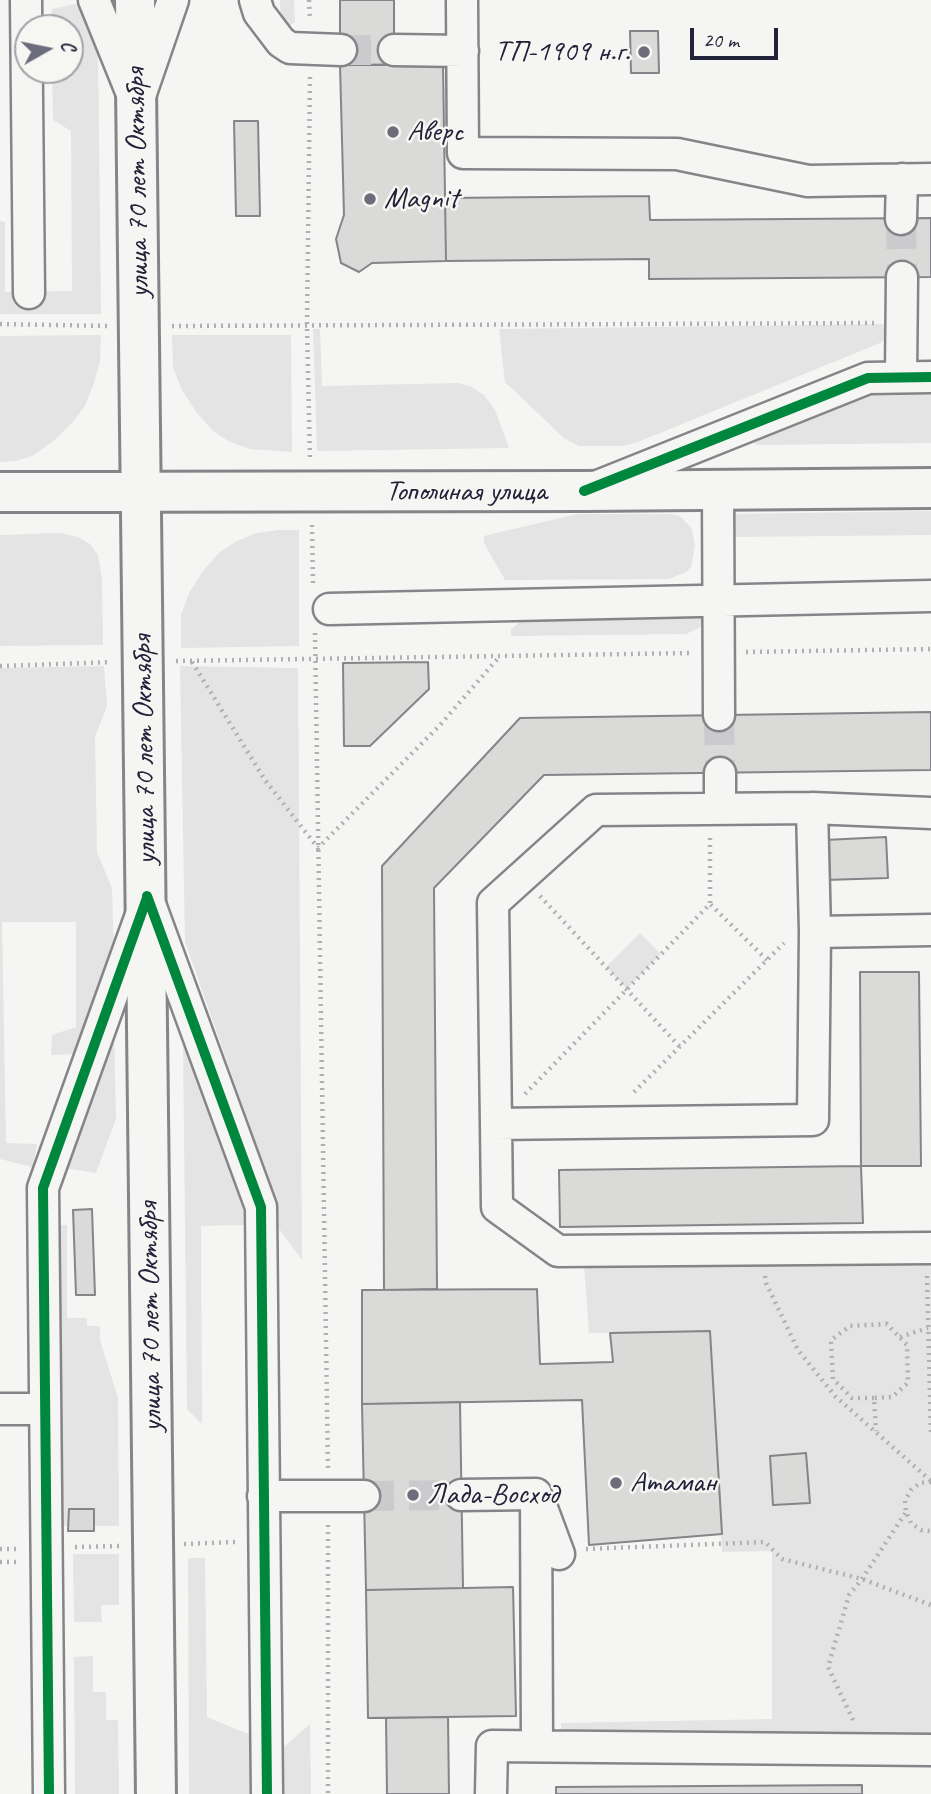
<!DOCTYPE html>
<meta charset="utf-8">
<style>
body{margin:0}
#map{position:relative;width:931px;height:1794px;overflow:hidden;background:#f5f5f3;font-family:Caveat,sans-serif}
canvas{display:block}
.north{position:absolute;left:14px;top:14px;width:70px;height:70px;box-sizing:border-box;background:#f6f6f2;border:2px solid #a1a1a9;border-radius:50%;rotate:81deg;font-size:19px;font-weight:700;line-height:28px;text-align:center;color:#22223b}
.north::after{content:'';display:block;margin:auto;width:24px;height:32px;background:#6c6c7b;clip-path:polygon(50% 0,100% 100%,50% 72%,0 100%)}
.scale{position:absolute;left:690px;top:28px;width:88px;height:32px;box-sizing:border-box;border:4px solid #22223b;border-top:0;padding-left:9px;font-size:21px;line-height:24px;white-space:nowrap;color:#22223b;-webkit-text-stroke:5px #f6f6f2;paint-order:stroke}
</style>
<div id="map">
<canvas width="931" height="1794"></canvas>
<div class="north">С</div>
<div class="scale">20 m</div>
</div>
<script>
const c = document.querySelector('canvas').getContext('2d');
c.lineJoin = 'round';
function fillPath(path, color) {
  c.fillStyle = color;
  c.fill(path, 'evenodd');
}
function shape(rows) {
  const path = new Path2D();
  for (const r of rows) {
    path.moveTo(r[0], r[1]);
    for (let i = 2; i < r.length; i += 2) path.lineTo(r[i], r[i + 1]);
  }
  return path;
}
function strokePath(path, color, width, dash) {
  c.strokeStyle = color;
  c.lineWidth = width;
  c.lineCap = dash ? 'butt' : 'round';
  c.setLineDash(dash || []);
  c.stroke(path);
}
function drawText(font, color, halo, rows, align = 'center') {
  c.font = font + ' Caveat,sans-serif';
  c.lineWidth = 5;
  c.setLineDash([]);
  c.textBaseline = 'middle';
  c.strokeStyle = halo;
  c.fillStyle = color;
  for (const [text, x, y, turn = 0] of rows) {
    c.save();
    c.translate(x, y);
    c.rotate((+turn || 0) * Math.PI / 180);
    c.textAlign = isNaN(turn) ? turn : align;
    if (halo) c.strokeText(text, 0, 0);
    c.fillText(text, 0, 0);
    c.restore();
  }
}
const green = shape([
 [280,0,294,0,295,22,281,30],
 [80,3,98,50,101,314,0,314,0,221,5,222,5,292,72,291,71,131,53,120,52,70,70,70,70,28,52,28,52,9],
 [892,324,887,338,880,343,638,442,623,446,579,446,565,439,505,382,499,329],
 [313,329,320,329,322,386,458,383,470,386,484,395,495,410,509,448,317,451],
 [101,335,100,361,94,383,85,406,72,423,56,439,34,455,16,461,0,462,0,336],
 [172,335,291,335,292,452,250,449,230,442,213,431,196,412,182,390,173,368],
 [931,381,931,443,757,445,749,440,872,382],
 [931,511,931,535,733,537,733,514],
 [577,514,669,514,680,516,692,529,695,546,691,567,686,572,669,579,505,580,484,543,484,536],
 [279,530,299,530,299,646,181,648,181,615,189,593,203,571,220,552,237,541,257,533],
 [61,533,78,537,90,544,98,555,102,578,103,645,0,646,0,535],
 [540,606,700,613,702,620,701,627,686,634,511,636,511,629],
 [104,666,107,706,95,737,97,852,112,888,114,959,77,1054,51,1055,52,1035,76,1027,76,922,2,922,6,1143,37,1144,33,1167,0,1159,0,668],
 [180,666,298,668,302,1260,274,1222,268,1178,185,942],
 [640,933,661,954,627,989,606,967],
 [114,1033,116,1119,96,1173,65,1168],
 [183,1043,226,1147,243,1199,244,1225,201,1226,202,1424,187,1409],
 [54,1225,67,1225,67,1318,87,1318,87,1326,100,1326,100,1340,118,1398,119,1526,55,1526],
 [931,1248,931,1750,561,1746,561,1723,772,1719,772,1551,722,1552,710,1331,589,1333,583,1251],
 [73,1554,119,1554,119,1605,101,1605,102,1622,74,1622],
 [188,1558,205,1558,207,1717,253,1736,253,1794,189,1794],
 [93,1656,93,1692,106,1692,106,1720,118,1720,119,1794,75,1794,74,1657],
 [310,1724,311,1794,284,1794,284,1747]
]);
const building = shape([
 [340,0,394,0,394,65,340,65,340,0],
 [630,31,658,31,659,73,631,73,630,31],
 [443,64,446,261,372,263,359,272,341,263,336,239,344,215,340,65,443,64],
 [234,121,258,121,260,216,236,216,234,121],
 [649,196,650,220,931,218,931,277,649,279,649,259,446,261,445,198,649,196],
 [428,662,429,689,370,746,344,746,343,663,428,662],
 [931,712,931,770,544,775,434,888,437,1289,384,1290,382,866,520,718,931,712],
 [886,837,888,878,826,880,825,840,886,837],
 [860,972,919,972,921,1166,861,1166,860,972],
 [861,1166,863,1223,560,1227,559,1170,861,1166],
 [92,1209,95,1295,76,1295,73,1210,92,1209],
 [537,1289,540,1364,613,1362,610,1333,710,1331,722,1534,589,1545,582,1400,362,1404,362,1290,537,1289],
 [460,1402,463,1588,366,1590,362,1404,460,1402],
 [806,1453,810,1503,773,1505,770,1456,806,1453],
 [69,1509,94,1509,94,1531,68,1531,69,1509],
 [513,1587,516,1716,368,1718,366,1590,513,1587],
 [448,1717,449,1794,387,1794,386,1718,448,1717],
 [862,1785,862,1794,556,1794,556,1787,862,1785]
]);
const minorTunnel = shape([
 [341,50,394,50],
 [901,219,902,277],
 [719,715,720,773],
 [364,1496,461,1495]
]);
const path = shape([
 [309,0,310,19],
 [310,77,307,325,310,460],
 [0,324,108,326],
 [172,326,874,323],
 [312,525,313,586],
 [315,633,328,1468],
 [746,652,931,649],
 [176,661,692,653],
 [192,662,265,780,318,848,440,725,500,656],
 [0,666,111,662],
 [710,838,710,904],
 [540,896,680,1047],
 [634,1092,784,943],
 [525,1094,710,904,767,960],
 [765,1276,766,1283,798,1350,835,1396,931,1481],
 [927,1276,931,1435],
 [900,1337,928,1328],
 [874,1398,852,1398,833,1379,831,1340,850,1326,887,1324,907,1345,908,1383,892,1397,874,1398,876,1431],
 [931,1482,920,1483,911,1490,905,1501,906,1512,911,1523,921,1530,931,1531],
 [328,1525,328,1794],
 [184,1544,235,1542],
 [75,1547,119,1546],
 [0,1549,18,1549],
 [586,1549,765,1542,782,1559,862,1579,931,1605],
 [0,1562,18,1562],
 [853,1720,828,1667,849,1595,862,1579,906,1512]
]);
const minor = shape([
 [26,0,29,293],
 [94,0,132,94],
 [255,0,259,13,281,42,290,48,341,50],
 [462,0,463,153,677,154,808,181,931,179],
 [394,50,463,51],
 [141,93,173,0],
 [901,219,902,179],
 [901,377,902,277],
 [598,486,868,378,931,377],
 [718,489,719,715],
 [329,609,931,596],
 [720,773,720,807],
 [812,808,815,932],
 [931,813,812,808,596,810,493,903,496,1124,813,1120,815,932,931,930],
 [151,907,261,1207,267,1794],
 [496,1124,497,1207,558,1251,931,1248],
 [0,1409,45,1409],
 [461,1495,536,1494,537,1746],
 [263,1496,364,1496],
 [543,1511,559,1554],
 [49,1794,43,1188,141,915],
 [491,1794,492,1746,931,1750]
]);
const major = shape([
 [135,0,156,1794],
 [0,492,584,491,931,488]
]);
const cycleway = shape([
 [584,491,868,378,931,377],
 [147,896,261,1207,267,1794],
 [49,1794,43,1188,147,898]
]);
const markers = [
 [644,52,7,"#6c6c7b"],
 [393,132,7,"#6c6c7b"],
 [370,199,7,"#6c6c7b"],
 [616,1483,7,"#6c6c7b"],
 [413,1495,7,"#6c6c7b"]
];
const poiNames = [
 ["ТП-1909 н.г.",630,52,"right"],
 ["Аверс",407,132],
 ["Magnit",384,199],
 ["Атаман",630,1483],
 ["Лада-Восход",427,1495]
];
const streetNames = [
 ["улица 70 лет Октября",138,183,-91],
 ["Тополиная улица",466,492],
 ["улица 70 лет Октября",145,750,-91],
 ["улица 70 лет Октября",151,1317,-91]
];
fillPath(green, '#e4e4e4');
fillPath(building, '#dadad9');
strokePath(building, '#858589', 2);
strokePath(minorTunnel, '#cbcbce', 30, [30, 15]);
strokePath(minor, '#858589', 35);
strokePath(major, '#858589', 44);
strokePath(path, '#b0b0b2', 4.5, [2, 5]);
strokePath(minor, '#f5f5f3', 30);
strokePath(major, '#f5f5f3', 38);
strokePath(cycleway, '#00873e', 10);
for (const [x, y, r, color] of markers) {
  const dot = new Path2D();
  dot.arc(x, y, r, 0, 2 * Math.PI);
  c.fillStyle = color;
  c.fill(dot);
  strokePath(dot, '#f6f6f2', 2.5);
}
drawText('30px', '#22223b', '#f6f6f2', poiNames, 'left');
drawText('30px', '#22223b', '#f6f6f2', streetNames);
</script>
